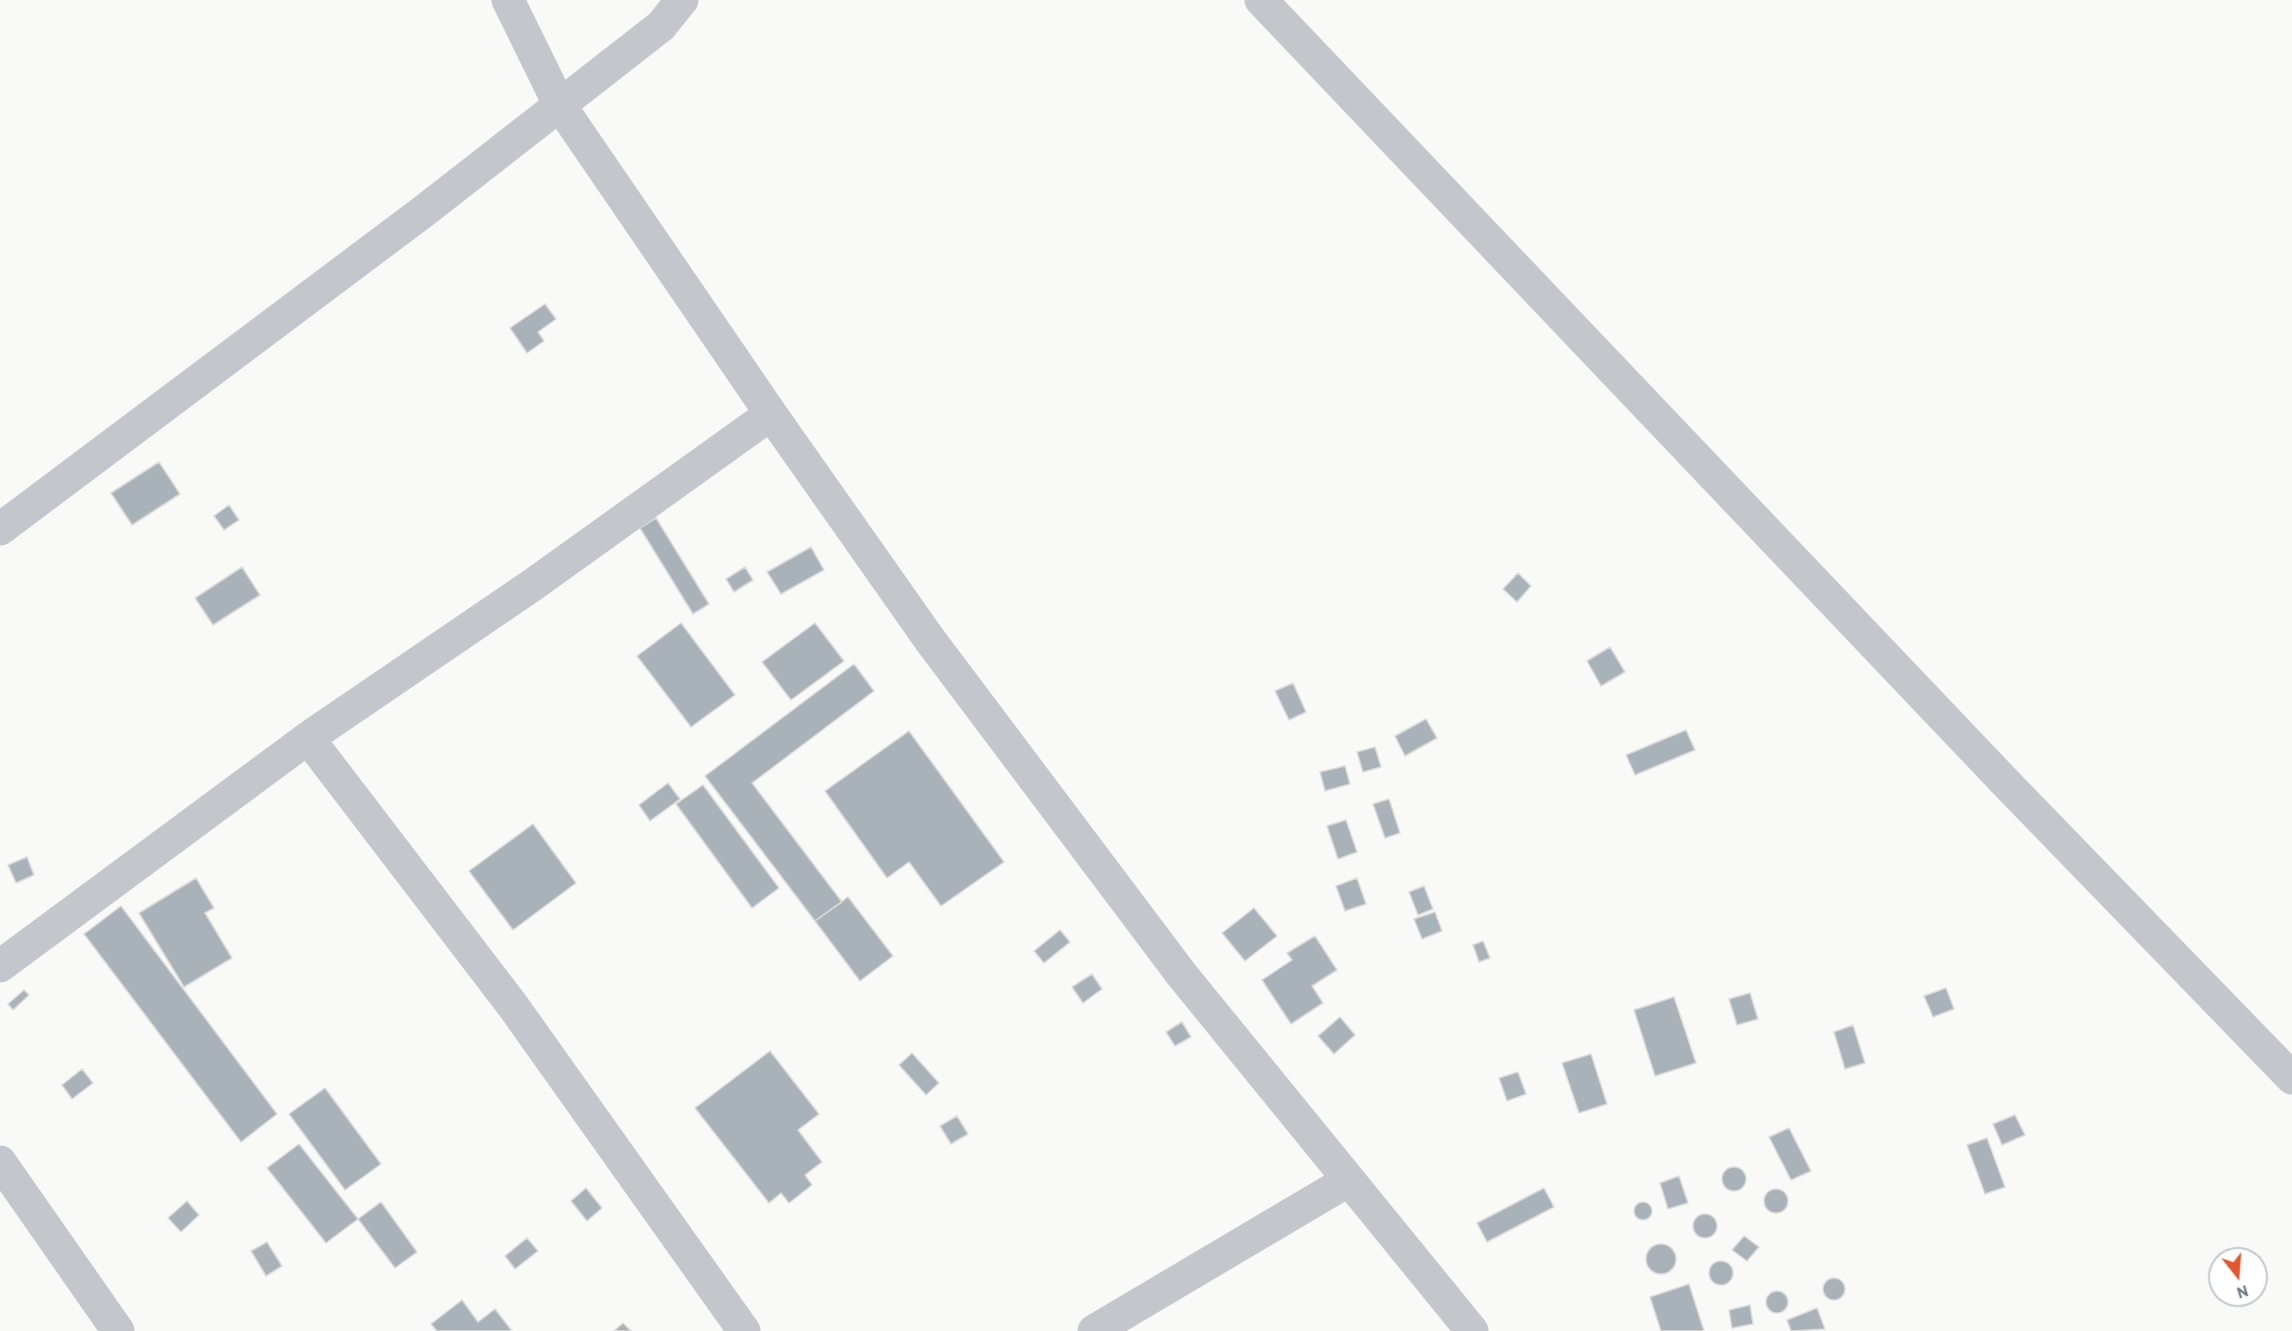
<!DOCTYPE html>
<style>
body{margin:0}
#map{position:relative;width:2292px;height:1331px;overflow:hidden;background:#f9f9f7;font-family:"PT Sans",sans-serif}
canvas{display:block}
.north{position:absolute;left:2208px;top:1247px;width:60px;height:60px;box-sizing:border-box;background:#fff;border:2px solid #c1c8cd;border-radius:50%;rotate:163deg;font-size:16px;font-weight:700;line-height:24px;text-align:center;color:#657582}
.north::after{content:'';display:block;margin:auto;width:21px;height:27px;background:#e2572f;clip-path:polygon(50% 0,100% 100%,50% 72%,0 100%)}
</style>
<div id="map">
<canvas width="2292" height="1331"></canvas>
<div class="north">N</div>
</div>
<script>
const c = document.querySelector('canvas').getContext('2d');
c.lineJoin = 'round';
function fillPath(path, color) {
  c.fillStyle = color;
  c.fill(path, 'evenodd');
}
function shape(rows) {
  const path = new Path2D();
  for (const r of rows) {
    if (r.length === 3) {
      path.moveTo(r[0] + r[2], r[1]);
      path.arc(r[0], r[1], r[2], 0, 2 * Math.PI);
      continue;
    }
    path.moveTo(r[0], r[1]);
    for (let i = 2; i < r.length; i += 2) path.lineTo(r[i], r[i + 1]);
  }
  return path;
}
function strokePath(path, color, width, dash) {
  c.strokeStyle = color;
  c.lineWidth = width;
  c.lineCap = dash ? 'butt' : 'round';
  c.setLineDash(dash || []);
  c.stroke(path);
}
const building = shape([
 [545,304,556,319,538,332,544,341,527,353,510,328,545,304],
 [159,462,180,494,132,525,111,493,159,462],
 [229,505,239,520,224,530,214,516,229,505],
 [656,518,709,604,693,614,640,528,656,518],
 [811,547,824,570,781,594,767,572,811,547],
 [242,567,260,595,213,625,195,598,242,567],
 [745,567,753,580,734,592,726,579,745,567],
 [1518,573,1531,586,1517,602,1503,589,1518,573],
 [681,623,735,695,691,727,637,656,681,623],
 [815,623,844,661,791,700,762,662,815,623],
 [1610,647,1625,672,1601,686,1587,661,1610,647],
 [854,664,874,691,752,783,842,902,815,921,705,776,854,664],
 [1293,683,1306,712,1289,720,1275,691,1293,683],
 [1426,719,1437,738,1405,756,1395,736,1426,719],
 [1686,730,1695,750,1635,775,1626,755,1686,730],
 [909,731,1004,862,941,906,909,862,887,878,825,791,909,731],
 [1375,747,1381,767,1363,772,1357,752,1375,747],
 [1345,766,1350,784,1325,791,1320,772,1345,766],
 [668,783,680,799,650,821,639,805,668,783],
 [703,785,779,888,752,908,676,804,703,785],
 [1389,799,1400,833,1385,838,1373,804,1389,799],
 [1346,820,1357,852,1338,859,1327,826,1346,820],
 [533,824,576,883,513,930,469,871,533,824],
 [27,857,34,875,16,883,8,865,27,857],
 [196,878,214,908,205,913,232,958,184,987,139,913,196,878],
 [1357,878,1366,904,1345,911,1336,886,1357,878],
 [1424,886,1433,909,1418,915,1409,892,1424,886],
 [848,897,893,956,860,981,815,921,848,897],
 [121,906,277,1114,241,1142,84,934,121,906],
 [1254,908,1277,936,1245,961,1222,933,1254,908],
 [1435,912,1442,931,1422,939,1414,919,1435,912],
 [1060,930,1070,942,1044,963,1034,951,1060,930],
 [1315,936,1337,970,1312,986,1323,1003,1291,1024,1262,980,1292,960,1287,953,1315,936],
 [1483,941,1490,958,1479,962,1473,945,1483,941],
 [1092,974,1102,989,1083,1003,1072,987,1092,974],
 [1946,988,1954,1009,1933,1017,1924,996,1946,988],
 [24,990,29,995,13,1010,8,1004,24,990],
 [1750,993,1758,1019,1737,1025,1729,999,1750,993],
 [1674,997,1696,1063,1655,1076,1634,1010,1674,997],
 [1340,1017,1355,1035,1334,1054,1318,1036,1340,1017],
 [1182,1022,1191,1037,1175,1046,1166,1032,1182,1022],
 [1853,1025,1865,1063,1845,1069,1834,1032,1853,1025],
 [770,1051,819,1114,798,1130,822,1162,805,1175,812,1185,789,1203,781,1193,769,1203,695,1108,770,1051],
 [912,1053,939,1083,926,1095,899,1065,912,1053],
 [1591,1054,1607,1104,1579,1113,1562,1063,1591,1054],
 [82,1069,93,1083,72,1099,62,1085,82,1069],
 [1518,1072,1526,1094,1507,1101,1499,1078,1518,1072],
 [325,1088,381,1164,345,1190,289,1114,325,1088],
 [2015,1115,2025,1135,2002,1145,1993,1124,2015,1115],
 [957,1116,968,1134,951,1144,940,1126,957,1116],
 [1789,1128,1811,1171,1791,1180,1769,1137,1789,1128],
 [1987,1138,2005,1187,1985,1194,1967,1145,1987,1138],
 [299,1144,358,1219,326,1243,267,1168,299,1144],
 [1734,1179,12],
 [1679,1176,1688,1203,1668,1209,1660,1183,1679,1176],
 [586,1188,602,1208,587,1221,571,1201,586,1188],
 [1544,1188,1554,1207,1487,1242,1477,1223,1544,1188],
 [1776,1201,12],
 [187,1201,199,1215,181,1232,168,1218,187,1201],
 [381,1202,417,1252,395,1268,358,1219,381,1202],
 [1643,1211,9],
 [1705,1226,12],
 [1744,1236,1759,1247,1747,1261,1732,1250,1744,1236],
 [527,1238,538,1251,515,1269,505,1256,527,1238],
 [267,1242,282,1266,266,1276,251,1251,267,1242],
 [1661,1259,15],
 [1721,1273,12],
 [1834,1289,11],
 [1689,1284,1704,1331,1661,1331,1650,1297,1689,1284],
 [1777,1302,11],
 [462,1300,478,1322,495,1309,512,1331,437,1331,431,1324,462,1300],
 [1750,1305,1753,1324,1732,1328,1729,1310,1750,1305],
 [1817,1308,1825,1329,1791,1331,1787,1320,1817,1308],
 [623,1323,631,1331,614,1331,623,1323]
]);
const street = shape([
 [508,0,559,104,771,414,930,640,1182,975,1472,1331],
 [1261,0,2005,782,2292,1078],
 [0,529,424,211,661,26,682,0],
 [308,738,513,1006,744,1331],
 [0,966,308,738,531,586,771,414],
 [0,1162,118,1331],
 [1094,1331,1349,1180]
]);
fillPath(building, '#a9b2b8');
strokePath(building, '#dbdbd9', 1.5);
strokePath(street, '#c3c7cb', 33);
</script>
